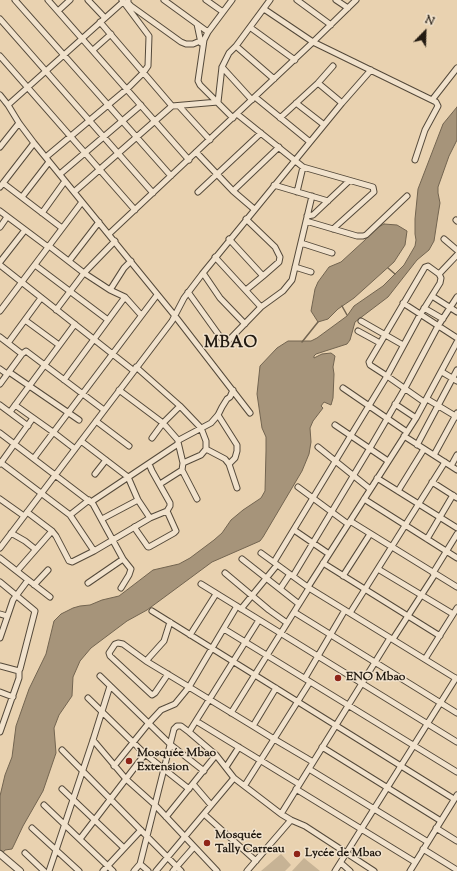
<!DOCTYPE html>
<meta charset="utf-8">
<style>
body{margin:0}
#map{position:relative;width:457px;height:871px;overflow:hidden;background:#e9d2b0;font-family:"Sorts Mill Goudy",serif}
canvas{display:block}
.north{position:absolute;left:405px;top:12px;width:40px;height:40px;-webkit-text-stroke:3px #f1e2cc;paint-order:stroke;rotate:23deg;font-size:11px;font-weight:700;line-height:16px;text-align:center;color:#231b12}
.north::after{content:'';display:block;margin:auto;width:14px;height:18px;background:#231b12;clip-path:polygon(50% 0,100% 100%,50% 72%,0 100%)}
</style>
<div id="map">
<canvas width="457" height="871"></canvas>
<div class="north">N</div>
</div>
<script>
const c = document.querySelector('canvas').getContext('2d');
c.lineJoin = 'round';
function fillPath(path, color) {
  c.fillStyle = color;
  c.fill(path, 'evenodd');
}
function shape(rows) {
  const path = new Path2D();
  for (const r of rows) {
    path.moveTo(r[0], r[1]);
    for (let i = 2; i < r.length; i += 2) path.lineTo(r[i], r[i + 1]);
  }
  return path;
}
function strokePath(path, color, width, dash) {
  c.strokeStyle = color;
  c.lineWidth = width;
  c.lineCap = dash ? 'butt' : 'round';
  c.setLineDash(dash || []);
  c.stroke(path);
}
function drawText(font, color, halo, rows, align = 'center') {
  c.font = font + ' "Sorts Mill Goudy",serif';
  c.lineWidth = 3;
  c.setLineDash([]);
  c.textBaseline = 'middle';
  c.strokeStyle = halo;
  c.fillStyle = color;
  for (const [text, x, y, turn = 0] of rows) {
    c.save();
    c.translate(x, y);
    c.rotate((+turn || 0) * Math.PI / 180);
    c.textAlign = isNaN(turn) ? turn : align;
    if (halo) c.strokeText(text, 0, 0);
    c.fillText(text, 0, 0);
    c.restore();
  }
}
const green = shape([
 [281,854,291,865,285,871,261,871],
 [304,858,320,871,292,871]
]);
const water = shape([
 [457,107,457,140,449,156,438,187,438,193,440,203,438,215,434,241,429,250,417,260,388,297,355,322,350,340,347,344,316,354,314,356,314,358,322,354,331,353,335,356,333,367,334,374,333,398,331,405,324,402,321,406,323,408,313,421,310,428,311,442,309,454,302,471,263,537,260,541,212,562,147,610,127,621,91,648,80,661,73,677,72,696,59,715,54,728,56,753,43,791,23,826,14,845,12,849,5,850,0,856,0,796,5,775,12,757,16,726,29,689,46,654,54,621,61,614,73,608,80,606,90,605,102,600,119,596,153,570,179,564,190,558,214,540,222,533,231,520,243,510,261,498,265,491,266,451,266,437,262,428,257,394,260,366,277,348,288,341,311,341,317,338,347,316,354,306,383,286,404,265,415,246,416,240,415,234,415,219,418,189,443,124,457,107],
 [384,224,397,225,407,231,405,245,394,262,354,298,338,309,328,319,318,322,311,311,315,289,318,282,329,267,341,262,365,240,373,230,384,224]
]);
const stream = shape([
 [388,268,395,274],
 [342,306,347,315],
 [302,342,318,322]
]);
const minor = shape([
 [15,0,171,176],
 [48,0,189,160],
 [88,0,105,18],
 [128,0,128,3,131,6,181,42,186,44,193,44,200,41],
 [164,0,208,32],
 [206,0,223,12],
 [232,0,208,32,204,40,198,81,200,85,233,118],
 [297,0,331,25],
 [336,0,348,8],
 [264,9,313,42,436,102,438,106,425,130,415,160],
 [58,11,70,0],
 [0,19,153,193],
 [100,22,172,106,218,102],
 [197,24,201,43],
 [251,28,295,60],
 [236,46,270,0],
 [93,50,111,34],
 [0,56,135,210],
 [222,67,252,100],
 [0,95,8,105,19,123,34,143,175,316,250,413],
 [255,97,310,142],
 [432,100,457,68],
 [218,102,222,67,229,53,236,46,274,79],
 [296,103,323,124],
 [342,103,371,70],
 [8,105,123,2],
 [179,106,210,140],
 [237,114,303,167,373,187,374,192,333,229],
 [280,118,318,83],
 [0,147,19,123],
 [196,152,233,191,254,209],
 [46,157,127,89,143,73,148,66,149,36,122,0],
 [60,174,141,105],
 [3,183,62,228],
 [274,185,328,201],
 [0,187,34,143],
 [233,191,279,147],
 [74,192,172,106],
 [198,192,261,133],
 [297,192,303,167],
 [22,197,49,162],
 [0,211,48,247],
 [42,213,65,181],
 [307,216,313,215,349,181],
 [456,220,457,221],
 [306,221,357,236,363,236,366,235,407,196],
 [0,227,7,217],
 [109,234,313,42,356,0],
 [229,239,263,276,279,262,280,257,275,247,246,219],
 [444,239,457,250],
 [301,243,332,253],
 [49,246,84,273,110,290,125,297,141,315],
 [215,257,261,307],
 [69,261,99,222],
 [0,262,25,230],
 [0,265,134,371],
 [35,265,108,320],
 [295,267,311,272],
 [203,273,220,298,245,324],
 [110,290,124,268,131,261],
 [246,290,263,276],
 [188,292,221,338,229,340,261,307,283,291,292,280,312,196],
 [432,296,457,312],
 [403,303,457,338],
 [424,308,443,319],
 [56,310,84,273,115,241],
 [0,311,82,202],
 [25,320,59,345],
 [361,321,403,345],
 [358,331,380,343],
 [0,337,22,354],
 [8,343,41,298],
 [136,367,180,406,201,428,206,441,206,449,201,455,183,463],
 [0,369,7,374],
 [9,372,79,420],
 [442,372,457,381],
 [64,380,125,297],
 [0,384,22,354,26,351,104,410],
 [343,388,407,432],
 [119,390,163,423,177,439,179,440,211,423,218,415,222,407,227,399,230,397,233,390],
 [427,399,457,417],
 [424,402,387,376,370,365,369,362,425,267,428,266,439,274],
 [395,404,416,418],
 [0,405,28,426],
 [15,405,53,432,75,449],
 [10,412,75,324],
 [218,415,237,445,237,451,235,458,229,464],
 [96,421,129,446],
 [335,425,388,461],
 [0,433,93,504,123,559,131,569,129,575,121,588],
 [404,436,457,470],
 [152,438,163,423,180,406],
 [81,441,128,477,138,500,150,518],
 [417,445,457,370],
 [318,447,370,489],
 [206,449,225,459,229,464,237,488],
 [434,455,457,413],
 [34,458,157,295],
 [0,462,70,515,94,551],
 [0,464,33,418],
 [451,466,457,455],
 [182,470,197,499],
 [95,474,106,460],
 [377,478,457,528],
 [432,482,457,498],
 [160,484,182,470,183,463,178,442],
 [298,487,348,524],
 [398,491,424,449],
 [0,499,24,516],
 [364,499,457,558],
 [91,502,178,444],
 [27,512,52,531,56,536,69,561,72,562,94,551,150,518,167,511,170,506,170,503,152,471,149,464],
 [70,515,89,500],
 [102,519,138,500],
 [350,521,457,587],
 [134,527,148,547,149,547,174,533,176,531,167,511],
 [294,530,329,554],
 [11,533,25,541,35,549],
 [427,539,453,495],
 [0,548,172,321,184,298,203,273,342,103,318,83,333,66],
 [261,553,309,588,457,679],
 [0,558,50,597],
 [242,559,299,604],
 [274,562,387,376,420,315,440,283,441,278,439,274,457,255],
 [323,563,440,636],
 [378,569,453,614],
 [17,571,52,531],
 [225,573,269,610,287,623],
 [433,573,457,534],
 [293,576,370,448,405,388,438,326,457,297],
 [343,576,370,534],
 [0,582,35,611,20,669,19,671,19,678,0,732],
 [88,583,123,559],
 [201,584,457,742],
 [34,585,48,570],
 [308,587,416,418,457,342],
 [280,589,290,574],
 [241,609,277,565],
 [152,611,454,799],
 [294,612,457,713],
 [350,613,445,462],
 [0,614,7,616],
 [224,629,457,772],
 [190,635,216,594],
 [0,638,13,600,28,580],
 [393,639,435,574],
 [425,659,457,608],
 [146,661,164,641,170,622],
 [0,666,19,671],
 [168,674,155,693,152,695,110,656,109,653,115,644,118,643,123,644,146,661,189,687,253,726,274,739,313,762],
 [100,676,171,745,204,771],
 [305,678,345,610],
 [0,692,13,697],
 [88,698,145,754,189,789],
 [231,713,309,588],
 [196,721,299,784],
 [253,726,276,688],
 [189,732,259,620],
 [93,740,126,779,155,805,217,871],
 [322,747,441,821],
 [62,750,181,871],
 [114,766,148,724,161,710,175,704,189,687,237,606],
 [226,767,239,747],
 [309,769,428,842],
 [193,784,211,805],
 [245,785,310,682],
 [62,789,124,848],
 [296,789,415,862],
 [44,805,113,871],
 [204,814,256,861],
 [281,814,390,638],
 [166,817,216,755],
 [32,828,79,871],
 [436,828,457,841],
 [80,839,145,754],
 [423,849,457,870],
 [25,853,44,871],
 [341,863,350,871],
 [140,864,148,871],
 [49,871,93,740,110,686],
 [103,871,141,830],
 [134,871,140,864,174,729,177,726,181,726,189,732,216,755,234,778,281,814,291,820,305,826,374,871],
 [156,871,234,778],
 [173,871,194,847],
 [247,871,291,820],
 [335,871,456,678],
 [410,871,457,795]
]);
const tertiary = shape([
 [0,854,20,871]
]);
const markers = [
 [338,678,4,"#8f2418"],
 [129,761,4,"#8f2418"],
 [207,843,4,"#8f2418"],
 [297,854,4,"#8f2418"]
];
const poiNames = [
 ["ENO Mbao",346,678],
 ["Mosquée Mbao",137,754],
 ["Extension",137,768],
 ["Mosquée",215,836],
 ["Tally Carreau",215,850],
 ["Lycée de Mbao",305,854]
];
const districtNames = [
 ["MBAO",231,344]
];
fillPath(green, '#c7b395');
fillPath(water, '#a6947a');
strokePath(water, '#726450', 1);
strokePath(stream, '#726450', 1.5);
strokePath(minor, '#54493a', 7);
strokePath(tertiary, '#54493a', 8);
strokePath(minor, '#f1e2cc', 5);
strokePath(tertiary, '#f1e2cc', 6);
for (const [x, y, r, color] of markers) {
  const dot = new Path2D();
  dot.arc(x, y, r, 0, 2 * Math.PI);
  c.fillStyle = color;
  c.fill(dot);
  strokePath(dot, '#f1e2cc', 1.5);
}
drawText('bold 12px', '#231b12', '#f1e2cc', poiNames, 'left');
c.letterSpacing = '1px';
drawText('bold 16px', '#231b12', '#f1e2cc', districtNames);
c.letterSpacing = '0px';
</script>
